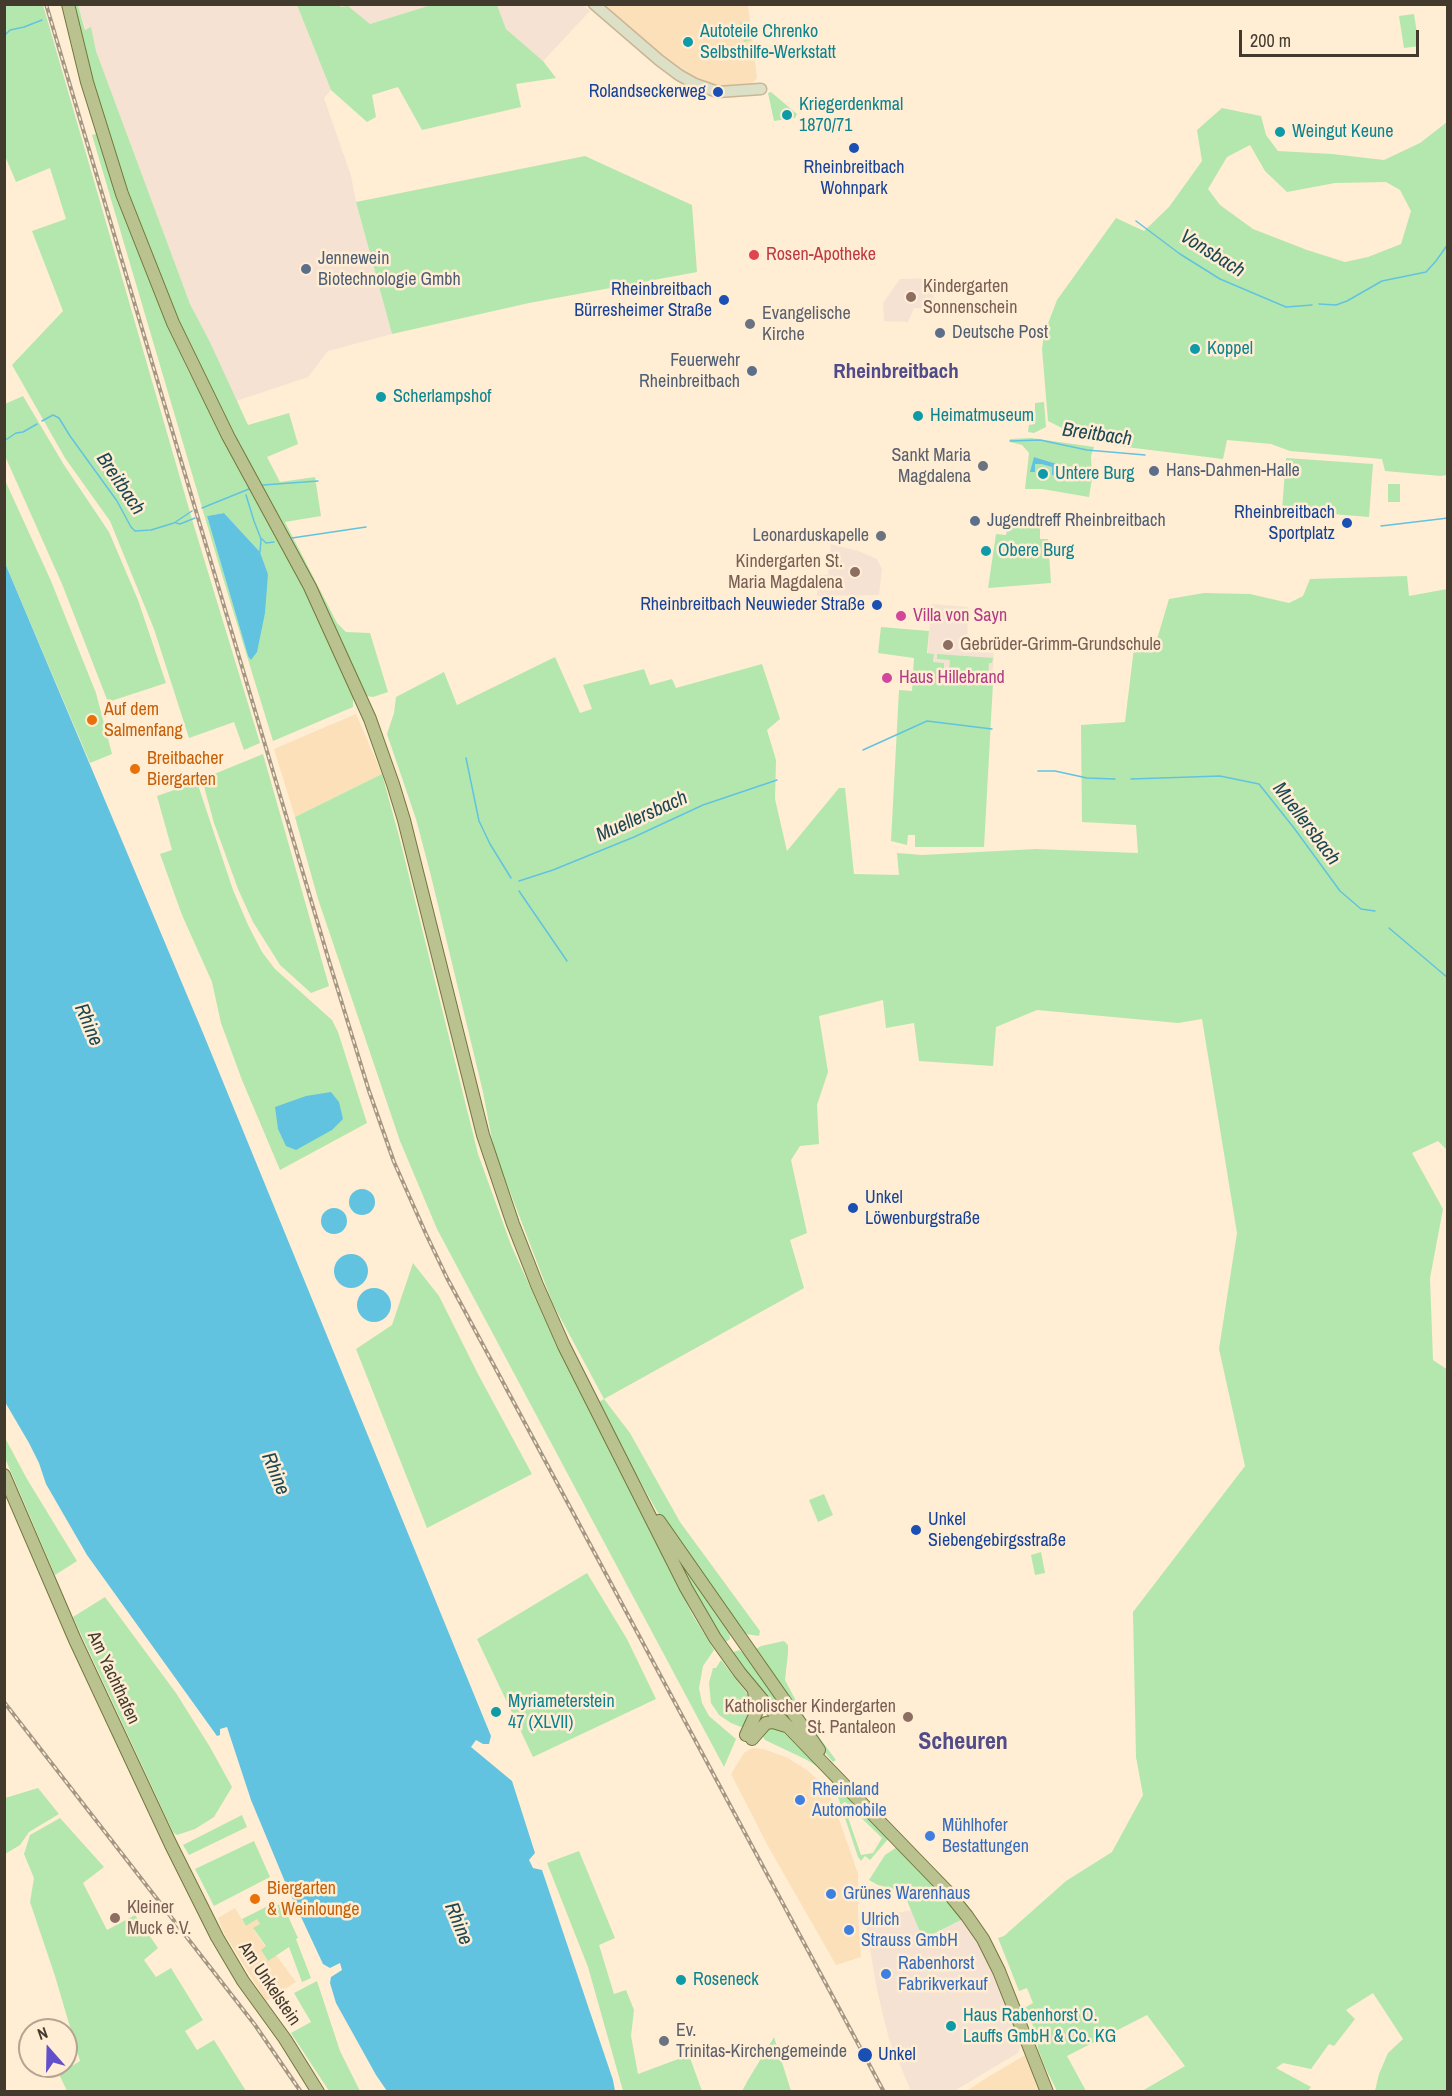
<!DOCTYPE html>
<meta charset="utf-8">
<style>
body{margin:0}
#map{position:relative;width:1452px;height:2096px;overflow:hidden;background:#ffedd4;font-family:"Archivo Narrow",sans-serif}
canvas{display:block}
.frame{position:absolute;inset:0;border:6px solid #433a2e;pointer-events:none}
.north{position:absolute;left:18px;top:2018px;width:60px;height:60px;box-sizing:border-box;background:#ffedd4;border:2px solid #b4a592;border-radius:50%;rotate:340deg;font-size:16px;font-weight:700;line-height:24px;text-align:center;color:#433a2e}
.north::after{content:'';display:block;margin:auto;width:21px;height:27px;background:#6150c9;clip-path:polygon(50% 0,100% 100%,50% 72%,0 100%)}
.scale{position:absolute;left:1239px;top:30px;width:180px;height:27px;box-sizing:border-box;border:3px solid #433a2e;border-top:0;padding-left:8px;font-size:18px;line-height:21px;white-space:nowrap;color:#433a2e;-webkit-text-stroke:4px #ffedd4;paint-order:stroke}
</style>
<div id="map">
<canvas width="1452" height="2096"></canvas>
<div class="frame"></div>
<div class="north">N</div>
<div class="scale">200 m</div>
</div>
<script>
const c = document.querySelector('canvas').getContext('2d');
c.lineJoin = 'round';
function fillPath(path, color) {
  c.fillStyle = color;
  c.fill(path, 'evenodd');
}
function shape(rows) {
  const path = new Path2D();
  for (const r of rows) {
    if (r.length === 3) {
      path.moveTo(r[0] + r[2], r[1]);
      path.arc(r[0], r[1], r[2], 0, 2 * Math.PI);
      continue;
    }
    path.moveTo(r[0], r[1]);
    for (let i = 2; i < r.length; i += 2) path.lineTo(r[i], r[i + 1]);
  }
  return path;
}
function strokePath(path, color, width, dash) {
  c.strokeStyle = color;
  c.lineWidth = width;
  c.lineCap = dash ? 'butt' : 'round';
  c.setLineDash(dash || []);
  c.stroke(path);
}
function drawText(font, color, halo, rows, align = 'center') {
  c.font = font + ' "Archivo Narrow",sans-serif';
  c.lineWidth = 5;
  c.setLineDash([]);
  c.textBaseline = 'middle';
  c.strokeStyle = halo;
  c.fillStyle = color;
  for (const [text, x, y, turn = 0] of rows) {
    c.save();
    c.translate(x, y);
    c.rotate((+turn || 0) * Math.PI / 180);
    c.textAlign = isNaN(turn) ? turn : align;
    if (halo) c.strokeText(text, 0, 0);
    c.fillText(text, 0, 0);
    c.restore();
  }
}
const built = shape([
 [600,5,748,5,757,78,751,85,714,87,682,73],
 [356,714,382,774,295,817,274,749],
 [752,1748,764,1749,788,1758,808,1771,823,1785,833,1802,858,1874,858,1915,861,1957,836,1965,769,1848,731,1774,744,1753],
 [235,1908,246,1926,257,1918,260,1924,253,1929,266,1947,261,1950,268,1961,276,1955,296,1982,266,2001,224,1933,218,1918],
 [1027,2054,1042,2092,965,2092,988,2077]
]);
const industrial = shape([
 [78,5,297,5,331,90,324,98,351,176,356,202,392,334,328,351,308,377,236,401,209,340,190,304,96,51,91,28,86,30],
 [339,5,431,5,370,24,348,6,341,7],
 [497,5,583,5,590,11,543,61,506,29],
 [912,1910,923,1939,963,1919,987,1959,1014,2019,1021,2043,1018,2053,954,2091,911,2091,889,2039,877,1990,865,1919]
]);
const education = shape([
 [934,278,933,309,914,308,908,322,884,321,883,303,900,279],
 [831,544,858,551,877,559,882,569,879,595,817,596,817,575,828,575],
 [931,604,968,607,967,651,994,653,992,682,944,680,933,662,934,654,928,653]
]);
const green = shape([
 [4,5,43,5,194,526,260,743,244,750,234,722,189,738,154,629,110,521,65,458,12,365,63,311,32,231,66,219,50,168,16,182,5,156],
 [74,5,78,5,85,30,91,27,96,51,190,304,209,340,248,425,289,413,298,444,267,457,280,482,315,477,321,516,285,522,337,623,346,632,370,633,388,692,373,697,366,696,218,405,164,289,119,168,88,62],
 [297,5,339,5,341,7,348,6,370,24,431,5,497,5,506,29,543,61,556,78,516,84,521,107,422,130,398,87,372,95,376,117,367,122,331,90],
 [1414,14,1419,46,1404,48,1399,16],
 [740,22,748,24,751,40,744,42],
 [771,92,797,114,795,118,774,121,768,93],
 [1222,108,1261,116,1266,135,1278,151,1332,154,1384,160,1420,143,1447,122,1447,475,1441,476,1385,471,1382,459,1290,451,1271,444,1227,440,1223,459,1118,446,1078,436,1048,421,1042,349,1044,334,1057,300,1116,218,1144,231,1169,207,1202,161,1197,130],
 [1250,145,1265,171,1287,192,1335,183,1386,182,1400,190,1411,211,1401,244,1368,257,1345,262,1307,250,1253,229,1220,205,1208,189,1227,157],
 [99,133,169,328,188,370,306,591,353,692,353,707,273,741,219,565,92,135],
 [224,513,260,552,268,574,248,656,209,523,207,516],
 [585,156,692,205,697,272,529,303,392,334,356,202],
 [23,396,64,465,109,532,138,600,166,683,108,702,62,584,5,456,5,404],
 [1044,402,1046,427,1034,433,1028,432,1029,425,1035,424,1035,403],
 [1031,438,1094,447,1091,456,1092,479,1089,497,1042,489,1025,489,1029,453,1022,445,1010,442,1010,439],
 [1034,457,1057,464,1058,476,1052,475,1052,467,1041,464,1035,464,1034,471],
 [1286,458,1373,464,1369,517,1282,510],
 [4,478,51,581,96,693,112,754,90,763,5,563],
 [1388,484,1400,484,1400,502,1388,502],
 [1008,523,1027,528,1040,527,1040,539,1048,539,1051,583,988,588,996,534,1006,535],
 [1407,576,1409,596,1447,589,1447,1150,1438,1141,1412,1153,1443,1209,1430,1278,1433,1360,1448,1370,1447,2091,1375,2091,1379,2074,1388,2053,1403,2039,1373,1993,1346,2010,1355,2019,1334,2046,1329,2044,1311,2069,1283,2063,1276,2068,1311,2087,1308,2091,1142,2091,1185,2066,1147,2015,1067,2056,1086,2091,1057,2091,1045,2067,1038,2049,1037,2037,1026,2007,1033,2003,1027,1988,1019,1991,998,1938,1004,1936,1066,1881,1112,1852,1143,1795,1136,1757,1133,1612,1245,1466,1219,1349,1237,1233,1202,1019,1178,1023,1037,1010,996,1027,993,1066,919,1061,914,1023,886,1028,883,1000,819,1016,828,1072,817,1105,819,1144,800,1146,791,1160,807,1233,790,1240,804,1288,604,1399,630,1433,680,1522,760,1631,759,1636,746,1634,667,1529,609,1426,599,1402,604,1399,553,1304,494,1150,483,1092,431,876,416,819,387,734,394,713,396,697,444,672,457,705,555,657,580,713,592,709,583,685,644,669,650,685,672,679,676,688,762,664,780,719,767,730,776,760,775,799,787,851,839,788,845,788,854,874,899,875,897,853,922,855,1036,849,1138,853,1136,825,1082,822,1081,725,1125,722,1134,648,1155,646,1169,599,1204,593,1250,594,1289,603,1303,596,1310,579],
 [881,627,929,631,927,653,934,654,933,662,944,663,944,680,993,683,984,847,915,847,915,835,908,835,907,845,891,841,899,690,912,691,914,658,878,653],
 [937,654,993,658,992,663,989,663,988,681,948,679,950,660,937,659],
 [263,754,329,986,311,993,280,965,253,922,238,889,214,823,202,779],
 [382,774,400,840,478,1154,511,1245,558,1349,630,1485,692,1614,714,1650,703,1666,699,1688,702,1703,709,1716,736,1739,724,1767,437,1229,400,1141,318,899,295,817],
 [197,782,233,890,248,925,262,952,275,969,332,1020,338,1032,367,1123,280,1170,242,1080,221,1023,212,982,182,915,160,854,172,850,157,796],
 [413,1263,439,1296,478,1374,532,1474,427,1528,356,1349,392,1325],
 [4,1436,27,1479,77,1561,55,1575,5,1458],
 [824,1494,833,1515,818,1522,809,1500],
 [663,1535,729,1631,730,1639,724,1643,696,1598],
 [1041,1552,1045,1573,1035,1575,1031,1555],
 [587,1573,627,1639,656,1699,533,1757,477,1639],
 [105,1597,176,1693,210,1747,232,1787,214,1817,195,1829,177,1835,173,1832,73,1617],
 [784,1641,788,1645,788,1653,785,1680,805,1718,836,1760,833,1762,811,1736,755,1654,756,1649,761,1646],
 [739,1650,749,1657,806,1738,756,1685,731,1653],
 [721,1660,752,1700,753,1709,746,1725,741,1727,731,1723,719,1715,711,1703,709,1683,713,1668,716,1668],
 [769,1726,780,1729,809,1758,824,1769,889,1838,870,1860,865,1856,861,1861,858,1857,834,1785,829,1778,821,1769,807,1760,765,1740,762,1735],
 [845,1802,882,1838,873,1853,861,1855,843,1803],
 [38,1788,59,1814,29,1832,20,1845,5,1854,5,1798],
 [242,1815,247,1827,189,1855,183,1845],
 [60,1818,104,1867,83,1883,107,1930,135,1915,158,1948,144,1960,156,1977,171,1968,203,2020,185,2031,197,2050,214,2040,246,2091,67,2091,59,2074,80,2061,55,1976,30,1902,34,1878,24,1854,30,1835],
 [254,1841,270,1877,214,1906,195,1869],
 [897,1847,942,1893,963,1919,923,1939,903,1891,878,1885,869,1880,885,1855],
 [579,1851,615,1938,599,1945,614,1994,626,1990,634,2010,631,2036,638,2074,689,2055,702,2091,623,2091,588,1967,547,1863],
 [274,1903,276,1906,282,1903,298,1938,296,1939,311,1978,302,1982,289,1947,268,1961,261,1950,266,1946,253,1928,260,1924,257,1919,246,1926,242,1919],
 [317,1981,340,2051,360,2091,329,2091,291,2033,311,2022,294,1993],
 [774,2037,791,2091,742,2091,748,2080]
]);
const water = shape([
 [1034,457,1057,464,1058,476,1052,475,1052,467,1041,464,1035,464,1035,472,1030,472],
 [224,513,260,552,268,574,265,613,257,652,251,660,248,656,209,523,207,516],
 [5,563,203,1033,491,1736,489,1744,483,1744,476,1740,471,1747,512,1781,535,1853,529,1860,533,1868,542,1870,613,2080,615,2091,387,2091,376,2075,336,2003,330,1983,331,1977,342,1970,340,1963,330,1968,323,1964,288,1889,251,1800,227,1727,220,1729,220,1735,217,1736,87,1555,46,1484,39,1463,29,1443,5,1402],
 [331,1092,339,1102,343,1119,332,1130,296,1150,286,1146,278,1129,275,1107,306,1096],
 [362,1202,13],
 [334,1221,13],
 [351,1271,17],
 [374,1305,17]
]);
const stream = shape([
 [4,36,10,30,24,27,42,20],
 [1136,221,1180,254,1220,279,1286,307,1312,305],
 [1319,304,1336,305,1347,301,1382,281,1426,272,1436,261,1448,244],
 [42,421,53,415,59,418,70,436,117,501,131,527,135,531,151,530,174,523,192,511],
 [4,441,16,433,23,432,37,424],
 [1010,441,1040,440,1087,450,1145,455],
 [263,485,318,481],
 [246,495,254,521,261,539,260,552],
 [202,508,249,489],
 [176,523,180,524,195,518],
 [1381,526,1448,518],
 [292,538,366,527],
 [262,539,266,543,274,542],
 [863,750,927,721,992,729],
 [466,758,479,821,490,844,511,878],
 [1038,771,1055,771,1087,778,1115,779],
 [1131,779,1220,776,1259,784,1294,828,1340,891,1361,909,1375,911],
 [519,881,553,870,634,837,703,805,777,780],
 [519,891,567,961],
 [1389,928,1448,978]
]);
const secondary = shape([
 [594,4,659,60,679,75,695,84,718,92,761,89]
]);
const primary = shape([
 [68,4,87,82,122,194,173,323,228,436,310,587,370,719,393,784,404,820,483,1135,513,1224,537,1285,564,1346,686,1588,715,1638,740,1673,765,1703,946,1890,967,1916,983,1939,999,1971,1047,2092],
 [4,1475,75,1640,171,1845,217,1937,243,1981,285,2039,318,2092],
 [659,1521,819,1750],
 [746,1735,757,1711,754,1691],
 [752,1739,766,1723,773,1722,786,1726]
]);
const rail = shape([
 [46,4,329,961,369,1091,394,1162,426,1234,447,1278,884,2092],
 [4,1702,255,2025,301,2092]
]);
const markers = [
 [688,42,6,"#0f9aa8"],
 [718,92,6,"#1a4fb4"],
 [787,115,6,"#0f9aa8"],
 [1280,132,6,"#0f9aa8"],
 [854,148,6,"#1a4fb4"],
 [754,255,6,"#e0444e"],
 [306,269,6,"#5c6f8a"],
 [911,297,6,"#8d6e63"],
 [724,300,6,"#1a4fb4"],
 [750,324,6,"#6b7280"],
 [940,333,6,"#5c6f8a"],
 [1195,349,6,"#0f9aa8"],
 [752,371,6,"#5c6f8a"],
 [381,397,6,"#0f9aa8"],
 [918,416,6,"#0f9aa8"],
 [983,466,6,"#6b7280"],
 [1154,471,6,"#5c6f8a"],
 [1043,474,6,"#0f9aa8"],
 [975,521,6,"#5c6f8a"],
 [1347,523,6,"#1a4fb4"],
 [881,536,6,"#6b7280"],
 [986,551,6,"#0f9aa8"],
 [855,572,6,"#8d6e63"],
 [877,605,6,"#1a4fb4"],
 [901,616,6,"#d1479c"],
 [948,645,6,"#8d6e63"],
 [887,678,6,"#d1479c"],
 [92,720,6,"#e8710a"],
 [135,769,6,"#e8710a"],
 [853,1208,6,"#1a4fb4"],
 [916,1530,6,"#1a4fb4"],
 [496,1712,6,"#0f9aa8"],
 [908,1717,6,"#8d6e63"],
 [800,1800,6,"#3f7fe0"],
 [930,1836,6,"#3f7fe0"],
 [831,1894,6,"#3f7fe0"],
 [255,1899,6,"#e8710a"],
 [115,1918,6,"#8d6e63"],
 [849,1930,6,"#3f7fe0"],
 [886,1974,6,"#3f7fe0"],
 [681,1980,6,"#0f9aa8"],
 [951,2026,6,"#0f9aa8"],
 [664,2041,6,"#6b7280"],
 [865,2055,8,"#1a4fb4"]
];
const cultureNames = [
 ["Autoteile Chrenko",700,32],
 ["Selbsthilfe-Werkstatt",700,53],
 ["Kriegerdenkmal",799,105],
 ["1870/71",799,126],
 ["Weingut Keune",1292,132],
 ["Koppel",1207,349],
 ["Scherlampshof",393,397],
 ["Heimatmuseum",930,416],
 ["Untere Burg",1055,474],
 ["Obere Burg",998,551],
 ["Myriameterstein",508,1702],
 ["47 (XLVII)",508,1723],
 ["Roseneck",693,1980],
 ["Haus Rabenhorst O.",963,2016],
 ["Lauffs GmbH & Co. KG",963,2037]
];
const transitNames = [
 ["Rolandseckerweg",706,92],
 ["Rheinbreitbach",854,168,"center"],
 ["Wohnpark",854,189,"center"],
 ["Rheinbreitbach",712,290],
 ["Bürresheimer Straße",712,311],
 ["Rheinbreitbach",1335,513],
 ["Sportplatz",1335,534],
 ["Rheinbreitbach Neuwieder Straße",865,605],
 ["Unkel",865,1198,"left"],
 ["Löwenburgstraße",865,1219,"left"],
 ["Unkel",928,1520,"left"],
 ["Siebengebirgsstraße",928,1541,"left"],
 ["Unkel",878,2055,"left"]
];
const healthNames = [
 ["Rosen-Apotheke",766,255]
];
const serviceNames = [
 ["Jennewein",318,259],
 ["Biotechnologie Gmbh",318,280],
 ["Deutsche Post",952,333],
 ["Feuerwehr",740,361,"right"],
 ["Rheinbreitbach",740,382,"right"],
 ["Hans-Dahmen-Halle",1166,471],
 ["Jugendtreff Rheinbreitbach",987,521]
];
const educationNames = [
 ["Kindergarten",923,287],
 ["Sonnenschein",923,308],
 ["Kindergarten St.",843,562,"right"],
 ["Maria Magdalena",843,583,"right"],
 ["Gebrüder-Grimm-Grundschule",960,645],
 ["Katholischer Kindergarten",896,1707,"right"],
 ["St. Pantaleon",896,1728,"right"],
 ["Kleiner",127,1908],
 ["Muck e.V.",127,1929]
];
const worshipNames = [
 ["Evangelische",762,314],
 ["Kirche",762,335],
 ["Sankt Maria",971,456,"right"],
 ["Magdalena",971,477,"right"],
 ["Leonarduskapelle",869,536,"right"],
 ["Ev.",676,2031],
 ["Trinitas-Kirchengemeinde",676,2052]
];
const hotelNames = [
 ["Villa von Sayn",913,616],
 ["Haus Hillebrand",899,678]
];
const foodNames = [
 ["Auf dem",104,710],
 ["Salmenfang",104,731],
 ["Breitbacher",147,759],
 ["Biergarten",147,780],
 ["Biergarten",267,1889],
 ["& Weinlounge",267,1910]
];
const streetNames = [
 ["Am Yachthafen",113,1678,65],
 ["Am Unkelstein",269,1984,56]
];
const shopNames = [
 ["Rheinland",812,1790],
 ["Automobile",812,1811],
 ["Mühlhofer",942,1826],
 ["Bestattungen",942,1847],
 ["Grünes Warenhaus",843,1894],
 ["Ulrich",861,1920],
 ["Strauss GmbH",861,1941],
 ["Rabenhorst",898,1964],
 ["Fabrikverkauf",898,1985]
];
const waterNames = [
 ["Vonsbach",1212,254,32],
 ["Breitbach",1097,435,8],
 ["Breitbach",120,484,56],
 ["Muellersbach",642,817,-24],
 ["Muellersbach",1306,824,53],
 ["Rhine",88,1025,67],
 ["Rhine",275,1474,68],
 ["Rhine",458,1924,68]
];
const quarterNames = [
 ["Rheinbreitbach",896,372]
];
const districtNames = [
 ["Scheuren",963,1743]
];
fillPath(built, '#fbe0b9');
fillPath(industrial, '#f5e2d2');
fillPath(education, '#f6e2d3');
fillPath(green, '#b4e7ad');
fillPath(water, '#62c3e0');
strokePath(stream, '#62c3e0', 1.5);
strokePath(secondary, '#cab596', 13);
strokePath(primary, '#72783c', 14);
strokePath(secondary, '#dce0c7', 10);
strokePath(primary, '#bac28f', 12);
strokePath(rail, '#a49784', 4);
strokePath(rail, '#ffedd4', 1.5, [4.5]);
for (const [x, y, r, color] of markers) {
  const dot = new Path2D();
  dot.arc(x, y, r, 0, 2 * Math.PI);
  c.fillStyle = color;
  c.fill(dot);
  strokePath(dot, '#ffedd4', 2);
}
drawText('18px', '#0d838f', '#ffedd4', cultureNames, 'left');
drawText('18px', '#164399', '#ffedd4', transitNames, 'right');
drawText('18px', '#be3a42', '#ffedd4', healthNames, 'left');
drawText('18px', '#4e5e75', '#ffedd4', serviceNames, 'left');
drawText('18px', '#785e54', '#ffedd4', educationNames, 'left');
drawText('18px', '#5b616d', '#ffedd4', worshipNames, 'left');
drawText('18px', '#b23c85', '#ffedd4', hotelNames, 'left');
drawText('18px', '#c56008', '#ffedd4', foodNames, 'left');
drawText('18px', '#433a2e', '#ffedd4', streetNames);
drawText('18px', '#366cbe', '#ffedd4', shopNames, 'left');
drawText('italic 20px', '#1c4854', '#ffedd4', waterNames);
drawText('bold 21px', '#504c8a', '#ffedd4', quarterNames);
drawText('bold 24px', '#504c8a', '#ffedd4', districtNames);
</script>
